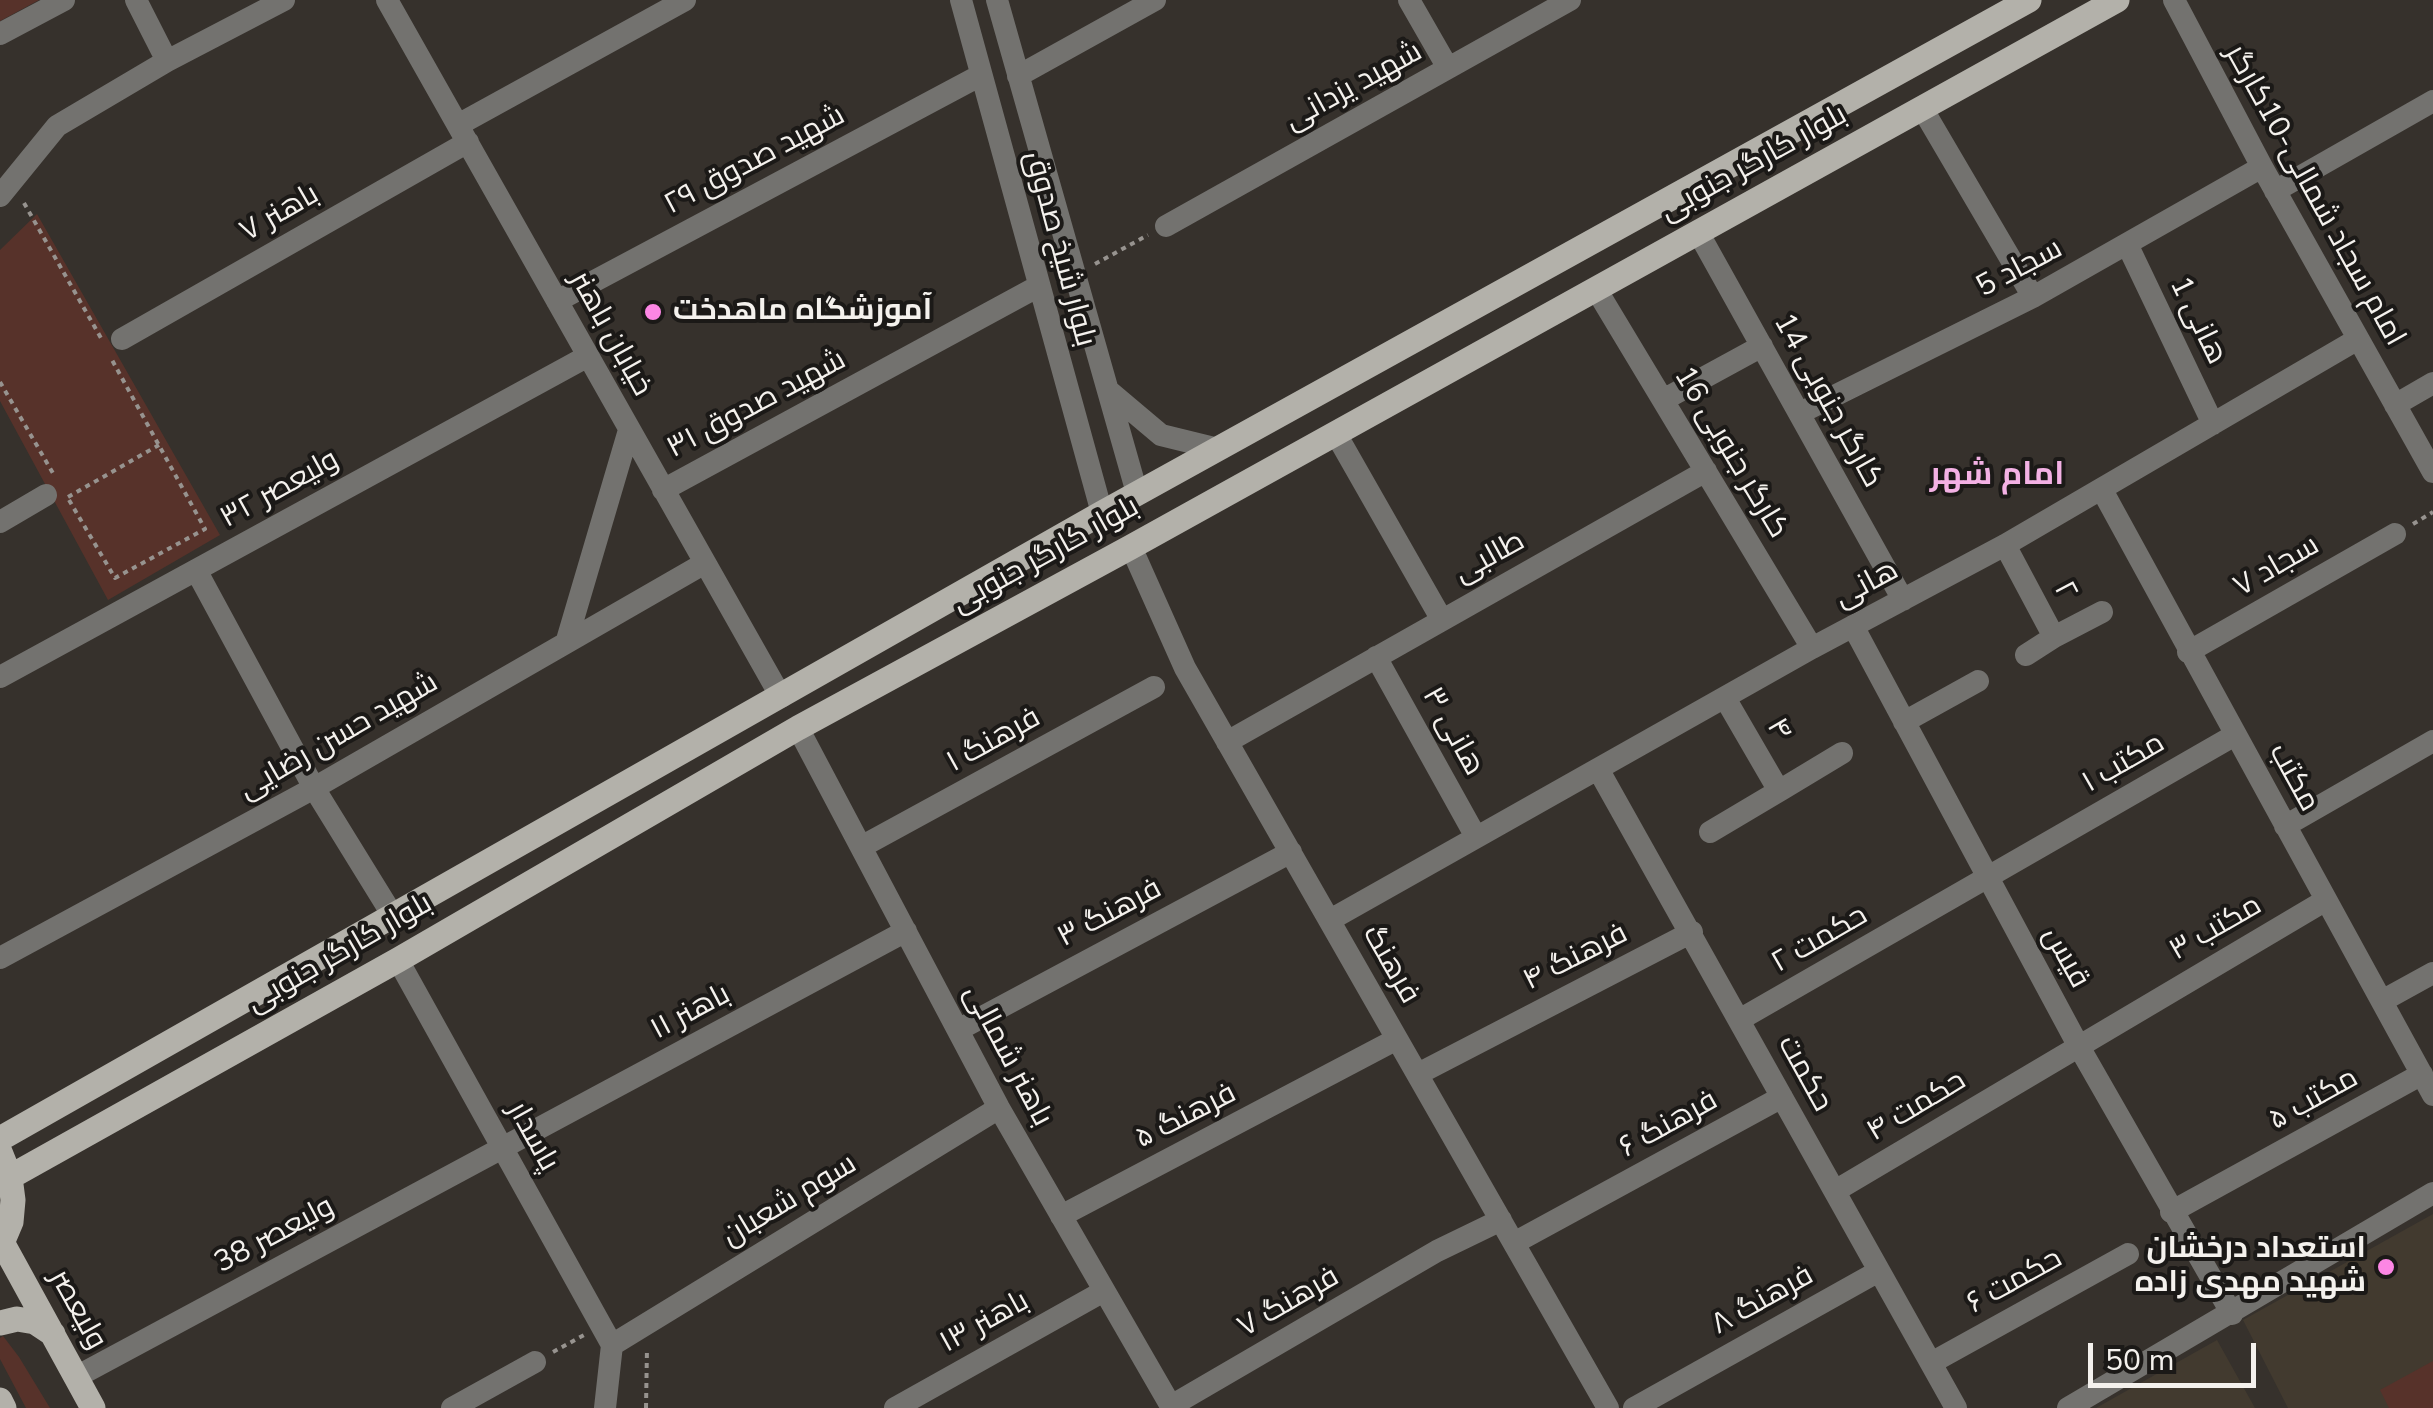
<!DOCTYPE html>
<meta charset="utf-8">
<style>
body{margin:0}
#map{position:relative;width:2433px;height:1408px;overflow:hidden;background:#36312c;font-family:"Nunito Sans",sans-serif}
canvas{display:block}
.scale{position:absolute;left:2088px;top:1343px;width:168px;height:45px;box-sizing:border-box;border:5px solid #f4f1ed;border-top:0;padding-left:12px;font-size:30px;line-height:35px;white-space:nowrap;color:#f4f1ed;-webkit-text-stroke:8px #1b1917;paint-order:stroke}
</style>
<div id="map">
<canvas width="2433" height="1408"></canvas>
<div class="scale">50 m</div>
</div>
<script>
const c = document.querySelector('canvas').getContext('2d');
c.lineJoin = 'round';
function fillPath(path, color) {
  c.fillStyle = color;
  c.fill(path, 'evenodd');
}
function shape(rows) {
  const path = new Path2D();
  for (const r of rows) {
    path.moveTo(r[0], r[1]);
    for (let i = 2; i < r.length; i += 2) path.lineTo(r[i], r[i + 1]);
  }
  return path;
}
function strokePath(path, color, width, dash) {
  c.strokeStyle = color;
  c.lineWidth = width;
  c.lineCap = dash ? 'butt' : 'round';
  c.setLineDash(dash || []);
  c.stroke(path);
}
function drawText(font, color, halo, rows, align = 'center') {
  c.font = font + ' "Nunito Sans",Cairo,sans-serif';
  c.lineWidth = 8;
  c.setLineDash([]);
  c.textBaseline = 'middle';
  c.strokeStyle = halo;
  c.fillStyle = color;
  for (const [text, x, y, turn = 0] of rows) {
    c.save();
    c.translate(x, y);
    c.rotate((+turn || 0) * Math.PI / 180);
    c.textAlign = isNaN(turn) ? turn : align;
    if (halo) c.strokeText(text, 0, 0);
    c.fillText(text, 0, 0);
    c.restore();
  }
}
const built = shape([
 [2433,1214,2433,1408,2288,1408,2243,1320],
 [2217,1340,2255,1408,2096,1408]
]);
const green = shape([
 [0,0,39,0,0,21],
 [37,214,220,535,108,600,0,401,0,250],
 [3,1336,19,1357,50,1408,26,1408,0,1359,0,1338],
 [2433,1361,2433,1408,2389,1408,2380,1390]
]);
const path = shape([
 [24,203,101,338],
 [1095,264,1148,235],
 [0,382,54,475],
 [68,497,159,445],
 [69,500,115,578,205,529,112,360],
 [2413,524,2433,512],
 [553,1352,584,1335],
 [646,1408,647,1348]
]);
const minor = shape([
 [136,0,167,61],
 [387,0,781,697],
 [961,0,1102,513],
 [997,0,1137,493],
 [1409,0,1448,68],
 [2174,0,2262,167,2433,472],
 [0,34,64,0],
 [1018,76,1155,0],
 [1922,108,2033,297],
 [458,125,685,0],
 [2275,191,2433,101],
 [0,196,57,126,167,61,284,0],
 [1166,226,1570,0],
 [1698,232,1903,600],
 [2127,244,2213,424],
 [1596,289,1812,648],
 [557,301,981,75],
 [122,339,468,142],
 [1110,392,1161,435,1218,449],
 [1663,400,1762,346],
 [2395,405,2433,383],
 [1800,413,2033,297,2262,167],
 [1336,434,1442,620],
 [663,490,1037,287],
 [2102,490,2433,1095],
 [0,522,46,495],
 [2005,545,2054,637,2026,655],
 [1131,547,1185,668,1608,1408],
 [196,570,314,788,393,916],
 [1853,626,2078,1045,2232,1314],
 [2054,637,2102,612],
 [567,640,629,430],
 [2188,652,2395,534],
 [1376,657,1476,837],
 [0,677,588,356],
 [1725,698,1779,791,1842,753],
 [1904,722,1978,681],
 [798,728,999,1108,1172,1408],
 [1227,742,1706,471],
 [1598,769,1956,1408],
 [2285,826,2433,741],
 [1710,832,1779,791],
 [861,847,1154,687],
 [1330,920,1812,648,2005,545,2358,339],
 [0,958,314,788,705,563],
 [398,960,612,1345],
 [2382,1001,2433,973],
 [1739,1020,2235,735],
 [958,1030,1291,852],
 [1418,1074,1692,932],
 [1835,1191,2326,900],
 [2171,1212,2422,1074],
 [1061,1216,1397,1039],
 [1514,1243,1782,1097],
 [612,1345,999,1108],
 [1931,1363,2128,1254],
 [76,1377,906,931],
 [1171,1406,1437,1251,1501,1220],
 [452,1408,535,1362],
 [605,1408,612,1345],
 [895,1408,1104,1291],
 [1634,1408,1879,1271],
 [2068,1408,2433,1193]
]);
const major = shape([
 [0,1139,1102,513,2029,0],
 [0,1152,10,1177,13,1200,11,1222,0,1248],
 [10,1177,398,960,798,728,1131,547,2117,0],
 [3,1244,93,1408],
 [0,1323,17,1319,35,1322,53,1334],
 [0,1400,4,1408]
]);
const markers = [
 [653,312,10,"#fc86e4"],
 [2386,1267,10,"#fc86e4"]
];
const streetNames = [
 ["شهید یزدانی",1354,87,-29],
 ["شهید صدوق ۲۹",755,161,-28],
 ["بلوار کارگر جنوبی",1754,164,-29],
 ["امام سجاد شمالی-10کارگر",2314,196,61],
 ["باهنر ۷",280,214,-30],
 ["بلوار شیخ صدوق",1059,249,75],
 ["سجاد 5",2020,269,-28],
 ["هانی 1",2197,321,64],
 ["خیابان باهنر",610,334,61],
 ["کارگر جنوبی 14",1827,401,61],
 ["شهید صدوق ۳۱",757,405,-28],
 ["کارگر جنوبی 16",1730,453,59],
 ["ولیعصر ۳۲",280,490,-29],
 ["بلوار کارگر جنوبی",1046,556,-29],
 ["طالبی",1490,558,-29],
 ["سجاد ۷",2277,567,-30],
 ["هانی",1867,585,-28],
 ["۲",2064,591,62],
 ["۴",1778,730,60],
 ["هانی ۳",1452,732,61],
 ["شهید حسن رضایی",339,737,-30],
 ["فرهنگ ۱",994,741,-29],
 ["مکتب ۱",2124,764,-30],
 ["مکتب",2293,778,61],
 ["فرهنگ ۳",1110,914,-28],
 ["مکتب ۳",2216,929,-30],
 ["حکمت ۲",1820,940,-30],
 ["بلوار کارگر جنوبی",340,954,-30],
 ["فرهنگ ۴",1576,958,-27],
 ["قیس",2065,958,61],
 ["فرهنگ",1390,965,60],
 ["باهنر ۱۱",691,1013,-28],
 ["باهنر شمالی",1007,1056,62],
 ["حکمت",1804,1074,61],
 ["مکتب ۵",2314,1100,-29],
 ["حکمت ۴",1917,1107,-31],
 ["فرهنگ ۵",1186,1117,-27],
 ["فرهنگ ۶",1669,1125,-29],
 ["پاسدار",532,1137,61],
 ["سوم شعبان",790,1201,-31],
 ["ولیعصر 38",275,1236,-28],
 ["حکمت ۶",2015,1282,-29],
 ["فرهنگ ۸",1763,1301,-29],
 ["فرهنگ ۷",1289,1303,-30],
 ["ولیعصر",77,1310,61],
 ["باهنر ۱۳",985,1323,-29]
];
const poiNames = [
 ["آموزشگاه ماهدخت",673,312],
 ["استعداد درخشان",2366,1250,"right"],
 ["شهید مهدی زاده",2366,1284,"right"]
];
const neighbourhoodNames = [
 ["امام شهر",1997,476]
];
fillPath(built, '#423a2f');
fillPath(green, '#57322a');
strokePath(path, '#97938f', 4, [5, 5]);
strokePath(minor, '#73726f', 22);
strokePath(major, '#b3b1aa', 25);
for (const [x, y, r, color] of markers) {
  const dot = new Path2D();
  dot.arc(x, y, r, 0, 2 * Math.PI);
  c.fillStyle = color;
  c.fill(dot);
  strokePath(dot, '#1b1917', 4);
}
drawText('30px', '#f4f1ed', '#1b1917', streetNames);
drawText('bold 30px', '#f4f1ed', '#1b1917', poiNames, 'left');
drawText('bold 32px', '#f3b1e4', '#1b1917', neighbourhoodNames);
</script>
